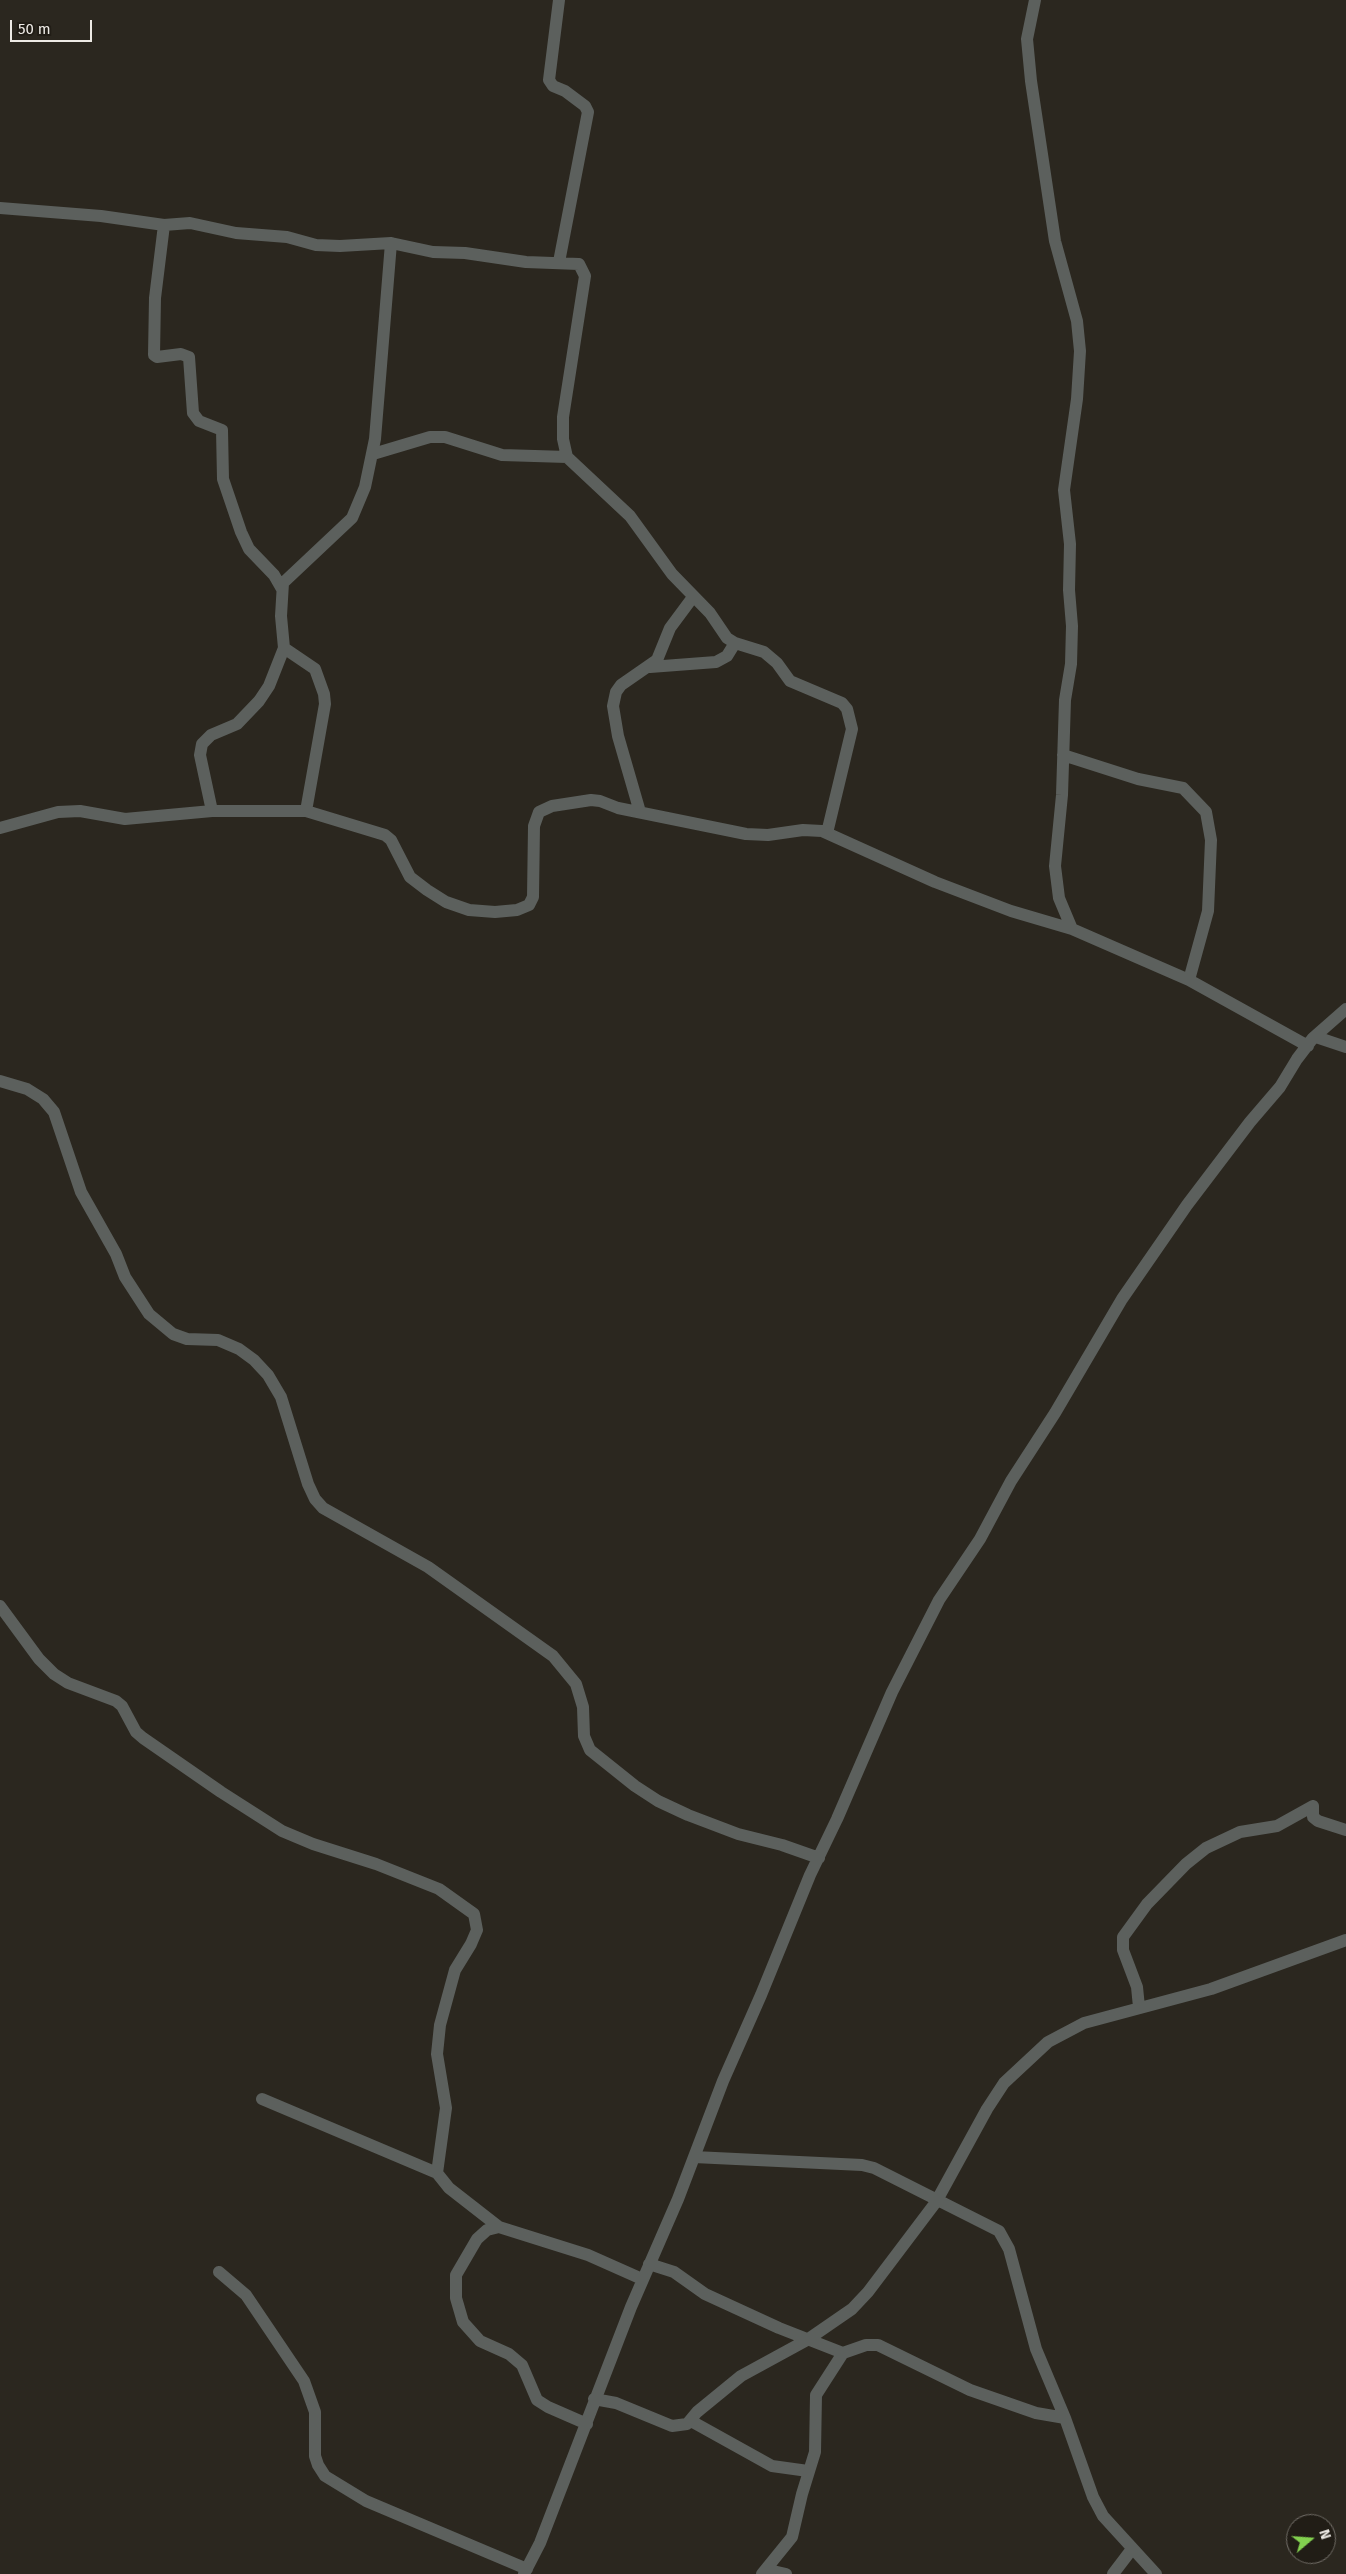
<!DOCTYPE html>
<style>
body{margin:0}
#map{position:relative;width:1346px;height:2574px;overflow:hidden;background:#2b271f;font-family:"Fira Sans",sans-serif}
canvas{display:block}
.north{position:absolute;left:1286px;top:2514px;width:50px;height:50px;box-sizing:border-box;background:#211d16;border:1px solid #736f69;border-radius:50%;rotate:72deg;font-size:14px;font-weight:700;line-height:20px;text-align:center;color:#edeae5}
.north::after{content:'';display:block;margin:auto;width:18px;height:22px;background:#82d04f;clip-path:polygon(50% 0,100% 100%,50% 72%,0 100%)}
.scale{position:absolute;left:10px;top:20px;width:82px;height:22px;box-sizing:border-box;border:2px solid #edeae5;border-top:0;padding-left:6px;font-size:15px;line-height:18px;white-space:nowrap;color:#edeae5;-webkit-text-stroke:4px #211d16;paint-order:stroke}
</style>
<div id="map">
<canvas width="1346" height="2574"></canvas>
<div class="north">N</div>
<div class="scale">50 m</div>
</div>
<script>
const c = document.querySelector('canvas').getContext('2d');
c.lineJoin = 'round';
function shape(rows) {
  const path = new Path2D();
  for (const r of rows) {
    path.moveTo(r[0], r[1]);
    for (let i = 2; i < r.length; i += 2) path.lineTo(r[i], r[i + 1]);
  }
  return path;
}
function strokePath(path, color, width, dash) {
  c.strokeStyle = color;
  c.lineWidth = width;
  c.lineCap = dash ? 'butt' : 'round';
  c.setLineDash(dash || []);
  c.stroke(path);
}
const minor = shape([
 [1035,0,1027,39,1031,81,1055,241,1077,321,1080,351,1077,399,1064,490,1070,544,1069,590,1072,626,1071,664,1065,700,1062,795,1055,866,1059,898,1072,929],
 [0,208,101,216,164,225,190,223,236,233,287,237,316,245,340,246,391,243,433,252,465,253,526,262,579,264,585,276,563,417,563,439,567,457,630,516,672,574,710,613,727,638,735,643,764,652,777,663,790,681,842,703,847,709,852,729,827,833],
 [164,225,155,298,154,355,157,357,181,354,189,357,193,413,199,421,222,430,223,479,241,532,249,549,274,575,282,589],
 [559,262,588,112,585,106,565,91,553,86,549,80,559,0],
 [373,454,430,437,445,437,502,455,567,457],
 [284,648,315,669,324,694,325,704,306,811],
 [650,667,716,662,727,656,735,643],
 [1063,755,1138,779,1183,788,1206,812,1211,840,1208,911,1189,980],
 [212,811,200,755,202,744,211,735,237,724,259,701,269,686,284,648,281,616,283,583,352,518,365,487,375,439,391,243],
 [640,812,618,736,613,706,616,692,621,685,657,660,670,628,693,597],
 [0,828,58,812,80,811,125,819,212,811,306,811,385,835,391,840,410,877,427,890,446,902,469,910,495,912,517,910,529,905,533,897,534,826,539,812,552,806,591,800,600,801,618,808,746,834,768,835,803,830,822,831,935,882,1011,911,1072,929,1189,980,1308,1046],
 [1316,1037,1346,1047],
 [0,1081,27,1089,43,1099,54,1112,81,1192,116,1254,125,1277,149,1314,173,1334,187,1339,218,1340,239,1349,254,1360,268,1375,281,1397,308,1484,315,1499,323,1508,428,1567,553,1656,576,1684,583,1707,584,1736,590,1750,635,1786,658,1801,688,1815,738,1834,782,1845,819,1858],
 [0,1606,39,1659,54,1674,68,1683,116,1701,122,1706,136,1732,143,1738,221,1792,282,1831,313,1844,376,1864,439,1889,474,1914,477,1930,471,1944,455,1970,440,2025,437,2054,446,2108,437,2173,449,2188,499,2227,588,2255,642,2279],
 [1313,1806,1313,1817,1318,1821,1346,1830],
 [1139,2007,1137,1987,1123,1950,1123,1937,1147,1904,1186,1864,1206,1848,1240,1832,1277,1826,1313,1806],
 [262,2099,437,2173],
 [694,2157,862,2165,874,2168,999,2231,1009,2249,1036,2349,1065,2418,1093,2497,1103,2516,1156,2574],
 [499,2227,487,2230,477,2239,456,2275,456,2298,463,2322,480,2341,509,2354,522,2365,537,2400,548,2407,587,2424],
 [649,2264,674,2272,705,2294,779,2328,843,2353,866,2345,878,2345,970,2390,1036,2413,1065,2418],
 [219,2272,246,2295,304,2381,315,2412,315,2456,318,2465,325,2476,366,2501,527,2569],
 [594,2399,616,2403,672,2426,687,2424,697,2412,741,2376,807,2340,852,2309,868,2292,936,2202,987,2109,1004,2083,1048,2042,1084,2023,1211,1989,1346,1940],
 [691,2421,772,2466,808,2471],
 [524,2574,540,2543,631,2307,678,2199,723,2081,761,1995,810,1875,837,1819,892,1692,939,1600,980,1539,1011,1481,1055,1413,1122,1299,1187,1205,1250,1122,1280,1087,1297,1059,1313,1038,1346,1009],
 [762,2574,792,2537,802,2494,815,2452,816,2395,843,2353],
 [762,2574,773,2571,786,2574],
 [1113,2574,1132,2549]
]);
strokePath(minor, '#5c605d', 12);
</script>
